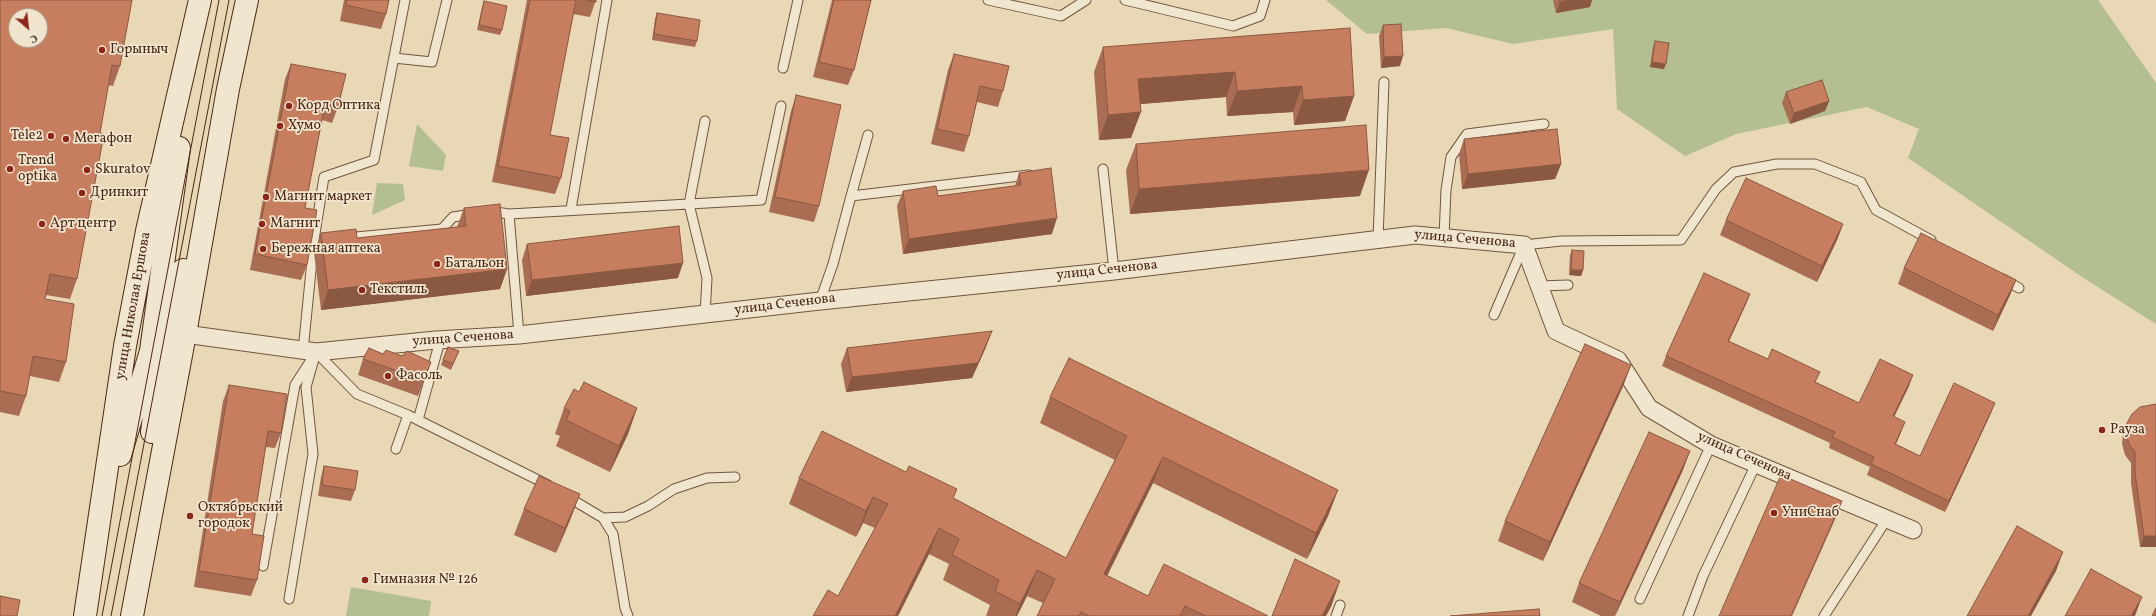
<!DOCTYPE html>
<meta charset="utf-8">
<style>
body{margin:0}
#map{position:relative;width:2156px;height:616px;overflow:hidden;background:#e8d8b5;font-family:Vollkorn,serif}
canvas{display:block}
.north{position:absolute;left:8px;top:8px;width:40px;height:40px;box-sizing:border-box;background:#f0e6cf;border:1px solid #ae9a85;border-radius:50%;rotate:152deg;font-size:11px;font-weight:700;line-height:16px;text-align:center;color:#4b2816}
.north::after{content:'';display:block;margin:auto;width:14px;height:18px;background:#8f2418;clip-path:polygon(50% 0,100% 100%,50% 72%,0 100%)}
</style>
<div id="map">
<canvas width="2156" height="616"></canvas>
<div class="north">С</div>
</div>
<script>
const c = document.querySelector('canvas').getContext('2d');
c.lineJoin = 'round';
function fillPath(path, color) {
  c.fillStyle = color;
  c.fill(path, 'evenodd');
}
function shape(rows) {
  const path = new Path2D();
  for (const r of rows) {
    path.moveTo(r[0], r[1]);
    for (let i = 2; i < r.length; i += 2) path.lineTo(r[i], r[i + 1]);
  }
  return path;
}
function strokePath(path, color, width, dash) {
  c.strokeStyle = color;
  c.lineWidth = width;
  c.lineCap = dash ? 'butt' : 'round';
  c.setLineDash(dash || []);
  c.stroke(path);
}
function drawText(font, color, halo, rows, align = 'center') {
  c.font = font + ' Vollkorn,serif';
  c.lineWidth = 3.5;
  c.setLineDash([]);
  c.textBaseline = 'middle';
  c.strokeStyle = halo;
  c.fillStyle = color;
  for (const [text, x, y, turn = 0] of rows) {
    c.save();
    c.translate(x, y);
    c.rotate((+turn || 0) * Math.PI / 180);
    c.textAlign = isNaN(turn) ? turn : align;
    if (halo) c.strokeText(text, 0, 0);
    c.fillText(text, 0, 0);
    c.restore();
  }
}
const green = shape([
 [1326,0,2098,0,2156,83,2156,324,2082,277,1908,158,1919,129,1867,107,1736,134,1685,156,1617,109,1613,29,1513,44,1446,28,1367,34],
 [417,124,446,155,443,171,409,166],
 [377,183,403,184,405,200,372,215],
 [351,587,431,601,429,616,346,616]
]);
const service = shape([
 [988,0,1061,16,1086,0],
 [1125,0,1233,26,1260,16,1265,0],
 [394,58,432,62,447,0],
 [783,68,798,0],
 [1103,169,1114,271],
 [851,196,868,135],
 [571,209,607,0],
 [489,211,509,214,519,335],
 [509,214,761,200,781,106],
 [1444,237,1446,190,1451,157,1467,134,1544,124],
 [345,238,442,229,453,217,472,214],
 [1378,239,1384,82],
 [2003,279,2019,288],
 [1539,286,1568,285],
 [820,301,833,264,851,196,1029,175],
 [705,315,707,278,689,204,705,121],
 [1494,315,1524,245,1561,241,1681,240,1716,189,1734,172,1777,164,1815,164,1861,182,1876,210,1931,240],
 [303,351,314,240,324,177,374,160,405,0],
 [316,352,357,394,408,415,548,485],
 [418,420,438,348,436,340],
 [396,449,408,415],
 [566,496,603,518,613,534,625,608,628,616],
 [603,518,625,517,648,506,674,489,707,478,735,477],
 [263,566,295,385,311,360],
 [289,599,313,454,306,387,316,352],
 [1640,599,1711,445],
 [1336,616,1340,605],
 [1688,616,1703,576,1756,464],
 [1824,616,1887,519]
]);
const minor = shape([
 [185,334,316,352,436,340,519,335,820,301,1114,271,1415,235,1524,245,1556,331,1618,360,1649,408,1711,445,1913,530]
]);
const secondary = shape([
 [152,432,162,352,183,270],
 [120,455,151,351,179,148],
 [85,616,125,346,147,231,200,0],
 [132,616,185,334,228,89,247,0]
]);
const tram = shape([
 [102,616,219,0],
 [111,616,229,0]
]);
const wall = shape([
 [0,0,120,66,113,86,108,85,100,133,77,279,70,299,46,295,45,299,66,362,59,382,30,376,26,396,19,416,0,412],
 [344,0,389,0,386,14,381,29,340,21],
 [527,0,596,0,590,17,573,14,550,135,561,178,555,194,492,182],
 [832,0,871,0,854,70,848,85,813,77],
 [1553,0,1592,0,1590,7,1556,13],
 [484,1,502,30,500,35,477,30,482,7],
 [657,13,697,41,695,47,652,40,655,19],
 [1383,25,1400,66,1381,68,1379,36],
 [1655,41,1664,69,1650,67,1653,46],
 [1103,47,1354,96,1345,121,1294,125,1293,112,1227,116,1226,97,1140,104,1131,138,1099,140,1094,72],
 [954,54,1003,91,998,107,977,102,969,136,964,152,931,144,948,70],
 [291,64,338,107,332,123,322,120,305,208,307,265,301,280,250,270,285,79],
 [1786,92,1829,101,1825,111,1790,124,1782,103],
 [796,95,819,206,814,222,769,212,791,111],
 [1464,139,1561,164,1555,179,1462,189,1459,154],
 [1136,144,1360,196,1130,214,1126,170],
 [1019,173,1052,234,903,254,897,206,903,191,938,196,1015,186],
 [464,208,507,269,500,289,321,310,314,253,321,233,357,238,457,227],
 [1726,220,1843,224,1837,240,1817,282,1720,235],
 [527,244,678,278,526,296,522,260],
 [1572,250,1583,270,1581,276,1569,275,1570,255],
 [1904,268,2016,280,2010,295,1993,331,1898,284],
 [1750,294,1746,304,1729,341,1859,403,1909,386,1894,417,1901,432,1896,444,1920,456,1991,413,1945,512,1867,475,1870,467,1829,448,1830,443,1662,366,1666,356],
 [448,347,459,351,451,370,441,365],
 [986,347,972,378,846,392,841,364,847,348],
 [383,354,402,356,431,362,418,396,358,375,363,359],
 [1624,384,1543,561,1498,541,1505,521],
 [229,385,281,433,275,448,266,447,252,534,257,580,251,596,194,587,223,401],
 [579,392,637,408,628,434,610,472,556,446,560,436,555,434,564,408],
 [1050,397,1338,490,1328,516,1307,559,1153,483,1107,576,1148,596,1268,616,1037,616,1043,603,1027,596,1017,616,986,616,990,605,943,580,949,564,929,554,898,616,813,616,838,596,875,528,863,523,856,537,789,504,799,478,954,498,1066,558,1115,460,1040,423],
 [2132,414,2156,547,2140,547,2131,483,2131,463,2125,455,2122,444,2123,434,2127,423],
 [324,466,355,490,351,501,318,496,321,477],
 [1683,470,1615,616,1601,616,1572,602,1579,583],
 [580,494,570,520,556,553,514,535,524,509]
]);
const shadedWall = shape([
 [1571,0,1592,0,1590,7,1556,13,1560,2],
 [1403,56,1400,66,1381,68,1384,57],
 [1652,62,1666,64,1664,69,1650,67],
 [1235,72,1226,97,1129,105,1138,79],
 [1302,86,1293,112,1227,116,1237,91],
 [1354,96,1345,121,1294,125,1303,100],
 [1829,101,1825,111,1790,124,1794,113],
 [1141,112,1131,138,1099,140,1108,115],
 [1561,164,1555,179,1462,189,1468,174],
 [1369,170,1360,196,1130,214,1139,189],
 [1057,218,1052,234,903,254,909,239],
 [1843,224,1837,240,1817,282,1822,266],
 [683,263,678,278,526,296,532,280],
 [507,269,500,289,321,310,328,290],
 [1571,270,1583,270,1581,276,1569,275],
 [2016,280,2010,295,1993,331,1998,315],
 [1750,294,1746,304,1724,352,1728,341],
 [992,331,986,347,972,378,846,392,852,377],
 [1631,365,1624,384,1543,561,1550,542],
 [1913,375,1909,386,1889,427,1893,416],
 [1995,403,1991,413,1945,512,1949,501],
 [637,408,628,434,610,472,619,446],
 [1905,422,1901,432,1891,455,1895,444],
 [1690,451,1683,470,1615,616,1620,602],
 [1163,457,1153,483,1095,600,1104,574],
 [1338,490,1328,516,1307,559,1316,533],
 [580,494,570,520,556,553,565,528],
 [873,497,863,523,856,537,866,511],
 [1842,501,1836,517,1792,616,1791,616],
 [939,528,929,554,898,616,895,616],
 [2144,536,2156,536,2156,547,2140,547],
 [2063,552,2056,571,2031,616,2028,616],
 [1037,570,1027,596,1017,616,1015,616,1020,604],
 [1340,581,1331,607,1326,616,1322,616],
 [2142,597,2135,616,2131,616]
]);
const building = shape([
 [0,0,132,0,120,66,112,65,100,133,104,134,77,279,50,274,45,299,74,304,66,362,33,356,26,396,0,391,0,0],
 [16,16,40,16,40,40,16,40,16,16],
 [347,0,389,0,386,14,346,5,347,0],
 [530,0,576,0,550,135,569,138,561,178,498,166,530,0],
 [587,0,596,0,596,2,587,0],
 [834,0,871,0,854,70,819,62,834,0],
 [1559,0,1571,0,1560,2,1559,0],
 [484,1,507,6,502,30,479,25,484,1],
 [657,13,700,20,697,41,654,34,657,13],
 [1401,24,1403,56,1384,57,1383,25,1401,24],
 [1350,28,1354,96,1303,100,1302,86,1237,91,1235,72,1138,79,1141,112,1108,115,1103,47,1350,28],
 [1655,41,1669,43,1666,64,1652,62,1655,41],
 [954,54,1009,66,1003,91,980,86,969,136,937,129,954,54],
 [291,64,346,74,338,107,325,104,305,208,317,210,307,265,255,254,291,64],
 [1822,80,1829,101,1794,113,1786,92,1822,80],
 [796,95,841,105,819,206,775,197,796,95],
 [1366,125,1369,170,1139,189,1136,144,1366,125],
 [1557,129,1561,164,1468,174,1464,139,1557,129],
 [1051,168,1057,218,909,239,903,191,936,186,938,196,1021,185,1019,173,1051,168],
 [1746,178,1843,224,1822,266,1726,220,1746,178],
 [500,204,507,269,328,290,321,233,356,229,357,238,466,226,464,208,500,204],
 [679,226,683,263,532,280,527,244,679,226],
 [1921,233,2016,280,1998,315,1904,268,1921,233],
 [1572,250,1584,251,1583,270,1571,270,1572,250],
 [1704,273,1750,294,1728,341,1768,359,1772,349,1820,372,1815,382,1859,403,1880,359,1913,375,1893,416,1905,422,1895,444,1920,456,1954,383,1995,403,1949,501,1871,464,1874,457,1832,437,1835,432,1666,356,1704,273],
 [992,331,978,363,852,377,847,348,992,331],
 [1585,344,1631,365,1550,542,1505,521,1585,344],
 [448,347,459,351,453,364,443,360,448,347],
 [369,348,383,354,386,350,402,356,407,351,431,362,424,380,363,359,369,348],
 [1069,358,1338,490,1316,533,1163,457,1104,574,1148,596,1164,564,1268,616,1206,616,1185,606,1180,616,1089,616,1081,612,1079,616,1037,616,1055,579,1037,570,1020,604,995,591,999,580,952,555,959,539,939,528,895,616,813,616,828,590,838,596,888,504,873,497,866,511,799,478,822,431,906,472,909,466,957,489,953,498,1066,558,1127,436,1050,397,1069,358],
 [584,382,637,408,619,446,566,420,570,411,564,408,574,389,579,392,584,382],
 [229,385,287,394,281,433,268,431,252,534,264,536,257,580,199,571,229,385],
 [2156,404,2156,536,2144,536,2135,473,2135,452,2129,444,2126,433,2127,423,2132,414,2140,407,2156,404],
 [1649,432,1690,451,1620,602,1579,583,1649,432],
 [324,466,358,471,355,490,322,485,324,466],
 [1781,475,1842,501,1791,616,1719,616,1781,475],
 [539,476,580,494,565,528,524,509,539,476],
 [2017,526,2063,552,2028,616,1967,616,2017,526],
 [1295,559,1340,581,1322,616,1272,616,1295,559],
 [2091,569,2142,597,2131,616,2065,616,2091,569],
 [0,596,20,600,17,616,0,616,0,596],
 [2156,608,2156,616,2152,616,2156,608],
 [1539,609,1540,616,1450,616,1539,609]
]);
const markers = [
 [102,50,4,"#8f2418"],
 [289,106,4,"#8f2418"],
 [280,126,4,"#8f2418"],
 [51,136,4,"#8f2418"],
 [66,139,4,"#8f2418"],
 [10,169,4,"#8f2418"],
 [87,170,4,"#8f2418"],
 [82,193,4,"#8f2418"],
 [266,197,4,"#8f2418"],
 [42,224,4,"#8f2418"],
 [262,224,4,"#8f2418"],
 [263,249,4,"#8f2418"],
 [437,264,4,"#8f2418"],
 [362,290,4,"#8f2418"],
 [388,376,4,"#8f2418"],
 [2102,430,4,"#8f2418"],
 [1774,513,4,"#8f2418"],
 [190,516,4,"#8f2418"],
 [365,580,4,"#8f2418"]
];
const poiNames = [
 ["Горыныч",110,50],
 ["Корд Оптика",297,106],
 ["Хумо",288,126],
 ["Tele2",43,136,"right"],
 ["Мегафон",74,139],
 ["Trend",18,161],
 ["optika",18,177],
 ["Skuratov",95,170],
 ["Дринкит",90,193],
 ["Магнит маркет",274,197],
 ["Арт центр",50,224],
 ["Магнит",270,224],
 ["Бережная аптека",271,249],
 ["Батальон",445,264],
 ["Текстиль",370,290],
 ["Фасоль",396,376],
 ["Рауза",2110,430],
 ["Октябрьский",198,508],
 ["городок",198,524],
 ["УниСнаб",1782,513],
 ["Гимназия № 126",373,580]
];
const streetNames = [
 ["улица Сеченова",1465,240,5],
 ["улица Сеченова",1107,271,-6],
 ["улица Сеченова",785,305,-7],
 ["улица Николая Ершова",134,306,-80],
 ["улица Сеченова",463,339,-4],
 ["улица Сеченова",1744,457,24]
];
fillPath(green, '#b3bf90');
strokePath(service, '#72543e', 11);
strokePath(minor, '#72543e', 19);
strokePath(secondary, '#4b2816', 24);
strokePath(service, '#f0e6cf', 9);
strokePath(minor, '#f0e6cf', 17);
strokePath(secondary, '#f0e6cf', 22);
strokePath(tram, '#4b2816', 1);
fillPath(wall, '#aa6c52');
fillPath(shadedWall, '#8b5842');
fillPath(building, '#c67e5f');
strokePath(building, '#8b5842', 1);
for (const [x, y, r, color] of markers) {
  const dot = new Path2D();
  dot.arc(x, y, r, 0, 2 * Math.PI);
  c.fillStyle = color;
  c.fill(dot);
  strokePath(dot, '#f0e6cf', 1.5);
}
drawText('14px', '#4b2816', '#f0e6cf', poiNames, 'left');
drawText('14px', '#4b2816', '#f0e6cf', streetNames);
</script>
